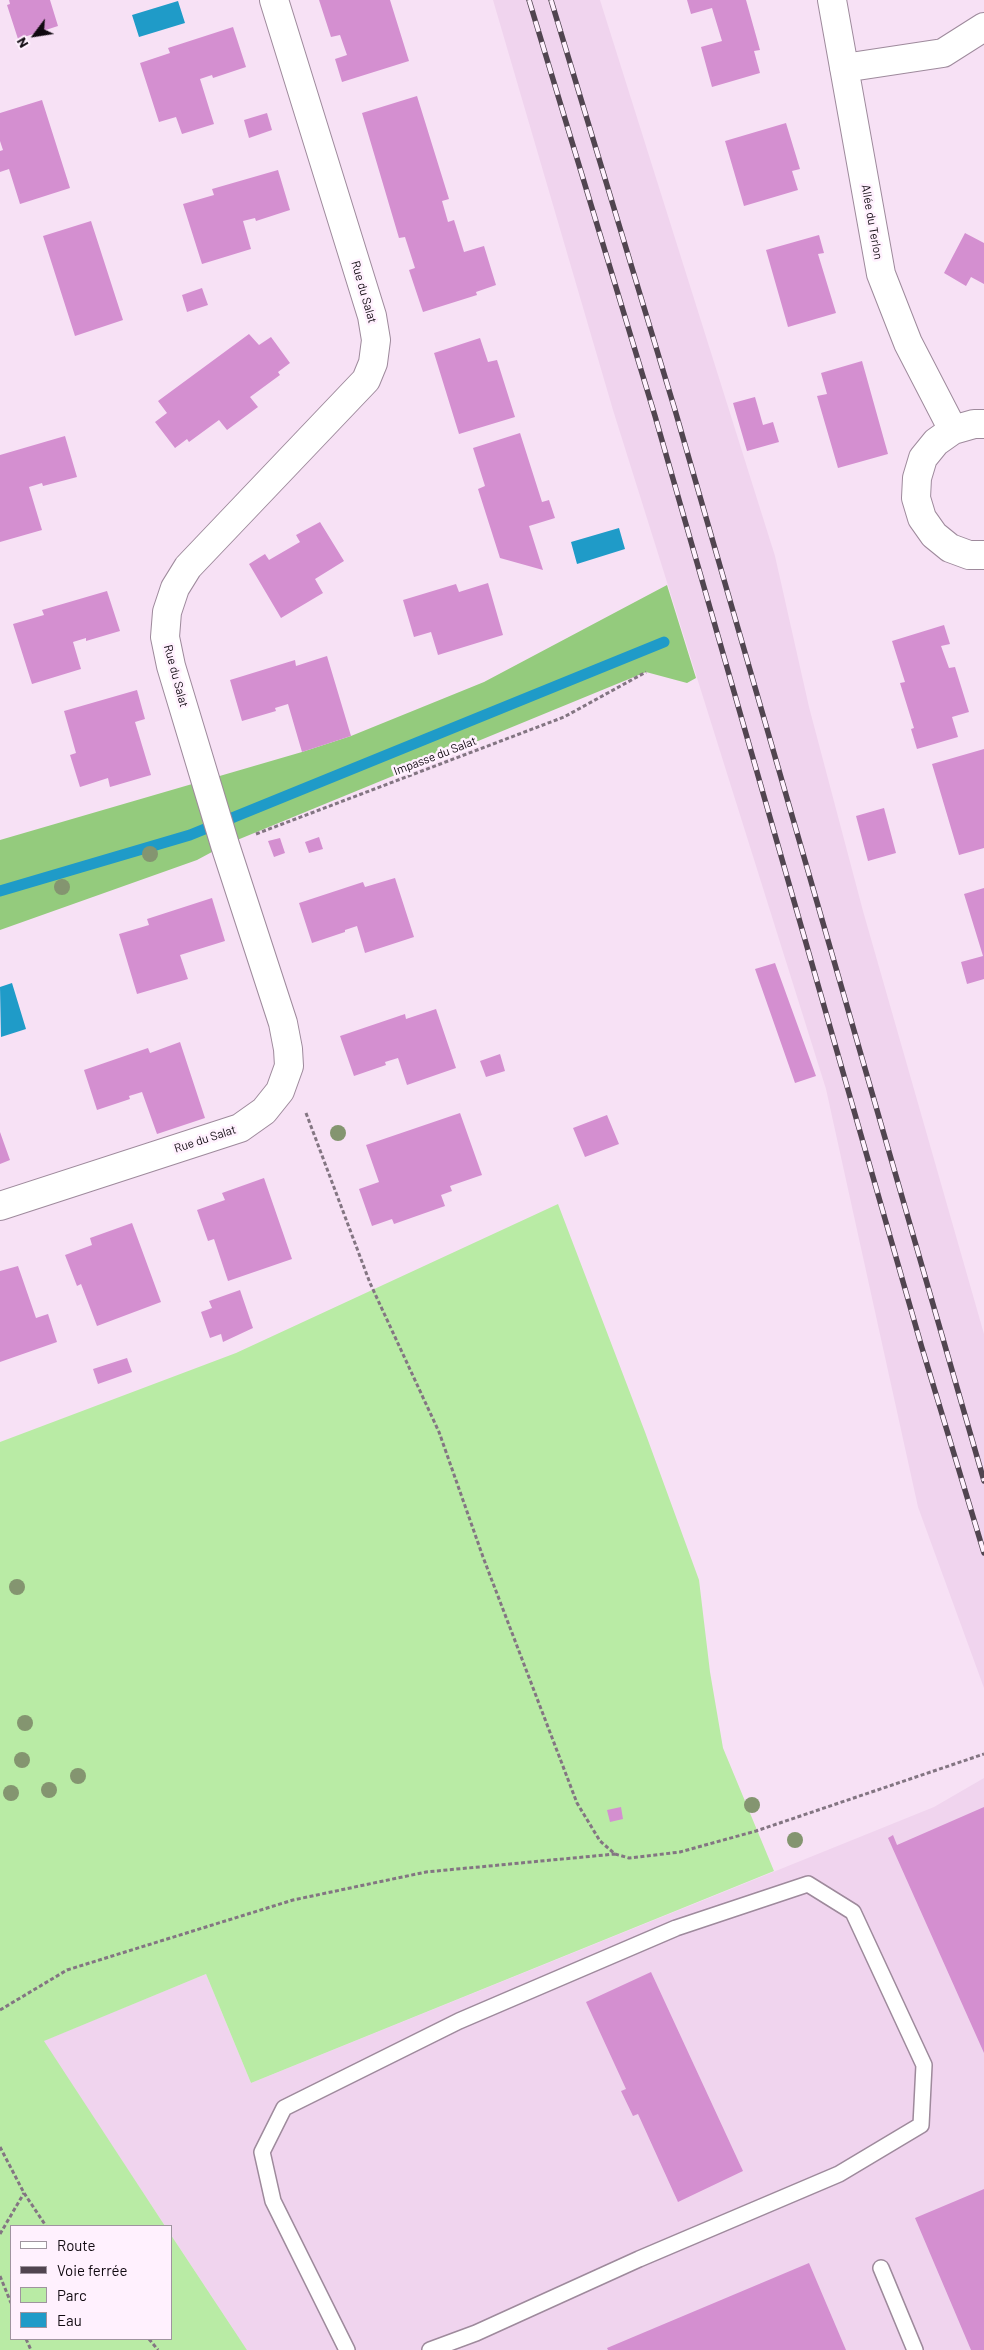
<!DOCTYPE html>
<meta charset="utf-8">
<style>
body{margin:0}
#map{position:relative;width:984px;height:2350px;overflow:hidden;background:#f7e1f5;font-family:Barlow,sans-serif}
canvas{display:block}
.legend{position:absolute;left:10px;top:2225px;width:162px;height:115px;box-sizing:border-box;background:#fff1fe;border:1px solid #9f949f;margin:0;padding:6px 9px;list-style:none;font-size:15px;color:#100910}
.legend li{display:flex;align-items:center;gap:10px;height:25px}
.legend b{width:25px;border:1px solid #9f949f}
.north{position:absolute;left:10px;top:10px;width:50px;height:50px;-webkit-text-stroke:4px #fff1fe;paint-order:stroke;rotate:239deg;font-size:14px;font-weight:700;line-height:20px;text-align:center;color:#100910}
.north::after{content:'';display:block;margin:auto;width:18px;height:22px;background:#100910;clip-path:polygon(50% 0,100% 100%,50% 72%,0 100%)}
</style>
<div id="map">
<canvas width="984" height="2350"></canvas>
<ul class="legend">
<li><b style="height:6px;background:#fff"></b>Route</li>
<li><b style="height:6px;background:#514550"></b>Voie ferrée</li>
<li><b style="height:14px;background:#b9eba5"></b>Parc</li>
<li><b style="height:14px;background:#1f9bc8"></b>Eau</li>
</ul>
<div class="north">N</div>
</div>
<script>
const c = document.querySelector('canvas').getContext('2d');
c.lineJoin = 'round';
function fillPath(path, color) {
  c.fillStyle = color;
  c.fill(path, 'evenodd');
}
function shape(rows) {
  const path = new Path2D();
  for (const r of rows) {
    path.moveTo(r[0], r[1]);
    for (let i = 2; i < r.length; i += 2) path.lineTo(r[i], r[i + 1]);
  }
  return path;
}
function strokePath(path, color, width, dash) {
  c.strokeStyle = color;
  c.lineWidth = width;
  c.lineCap = dash ? 'butt' : 'round';
  c.setLineDash(dash || []);
  c.stroke(path);
}
function drawText(font, color, halo, rows, align = 'center') {
  c.font = font + ' Barlow,sans-serif';
  c.lineWidth = 5;
  c.setLineDash([]);
  c.textBaseline = 'middle';
  c.strokeStyle = halo;
  c.fillStyle = color;
  for (const [text, x, y, turn = 0] of rows) {
    c.save();
    c.translate(x, y);
    c.rotate((+turn || 0) * Math.PI / 180);
    c.textAlign = isNaN(turn) ? turn : align;
    if (halo) c.strokeText(text, 0, 0);
    c.fillText(text, 0, 0);
    c.restore();
  }
}
const built = shape([
 [493,0,600,0,775,556,809,707,863,911,984,1334,984,1688,918,1507,826,1089,613,410],
 [984,1778,984,2350,247,2350,171,2235,171,2226,165,2226,43,2041,206,1974,251,2083,934,1807]
]);
const green = shape([
 [558,1204,645,1432,699,1580,710,1672,723,1748,774,1871,251,2083,206,1974,44,2041,165,2226,11,2226,11,2339,171,2339,171,2235,247,2350,0,2350,0,1442,236,1353]
]);
const forest = shape([
 [667,585,696,678,687,683,646,672,225,845,197,860,0,930,0,840,302,752,351,736,484,682]
]);
const water = shape([
 [178,1,185,23,139,37,132,15],
 [619,528,625,549,577,564,571,542],
 [12,983,26,1029,1,1037,0,987]
]);
const stream = shape([
 [0,891,190,835,664,642]
]);
const building = shape([
 [9,0,50,0,58,26,18,39,7,5,10,4],
 [319,0,390,0,409,61,342,82,335,59,347,55,340,35,331,37],
 [687,0,746,0,760,50,754,51,760,73,712,87,701,47,722,41,712,8,691,14],
 [233,27,246,67,213,78,212,75,200,79,214,124,182,134,176,117,159,122,140,63,170,53,168,48],
 [417,96,449,199,442,201,448,222,454,220,464,252,484,246,496,285,476,292,477,295,423,312,409,270,415,268,405,237,399,238,362,113],
 [42,100,70,188,20,204,9,169,0,172,0,151,3,150,0,141,0,113],
 [267,113,272,130,249,138,244,120],
 [786,123,800,169,792,171,798,190,744,206,725,141],
 [278,170,290,210,256,221,255,218,243,221,251,249,202,264,183,204,214,195,212,189],
 [91,221,123,320,75,336,43,236],
 [965,233,984,243,984,284,971,277,966,286,944,273],
 [819,235,824,253,818,254,836,313,788,327,766,250],
 [202,288,208,305,187,312,182,295],
 [249,334,259,345,271,337,290,363,278,372,280,375,250,397,258,407,227,430,219,420,189,442,187,439,175,448,155,422,167,413,158,401],
 [480,338,488,362,497,360,515,417,459,434,434,353],
 [862,361,888,454,838,468,817,396,827,394,821,373],
 [755,397,763,425,773,422,779,442,747,451,733,403],
 [520,433,542,502,549,500,555,518,529,526,543,570,500,558,478,489,485,486,473,448],
 [65,436,77,477,43,486,42,483,29,487,42,530,0,542,0,455],
 [320,522,344,561,315,579,323,593,281,618,249,564,265,554,269,560,300,542,296,535],
 [488,583,503,635,438,655,431,632,414,637,403,600,456,584,459,592],
 [107,591,120,631,86,641,86,638,73,642,81,669,32,684,13,624,44,615,42,610],
 [944,625,950,644,941,646,949,668,955,667,969,712,952,717,958,737,917,749,911,729,914,728,900,683,905,682,892,641],
 [327,656,351,736,302,752,288,704,275,708,276,711,242,721,230,680,295,660,296,666],
 [137,690,145,719,135,722,151,775,110,787,108,778,80,787,70,755,76,753,64,711],
 [984,749,984,848,959,855,932,764],
 [884,808,896,853,868,861,856,816],
 [319,837,323,849,309,853,305,842],
 [280,838,285,853,274,857,268,841],
 [395,878,414,937,365,953,357,926,345,930,345,932,312,943,299,903,363,882,365,887],
 [984,888,984,979,967,984,961,962,983,956,964,894],
 [212,898,225,941,180,955,188,979,137,994,119,934,149,925,147,919],
 [775,963,816,1076,795,1083,755,969],
 [436,1009,456,1068,407,1085,398,1058,385,1062,386,1065,354,1076,340,1036,405,1014,406,1019],
 [180,1042,205,1118,157,1134,142,1092,129,1096,130,1099,97,1110,84,1070,148,1048,150,1053],
 [500,1054,505,1071,486,1077,480,1061],
 [460,1113,482,1175,450,1186,452,1191,441,1195,445,1206,394,1224,392,1219,372,1226,359,1189,379,1182,366,1145],
 [607,1115,619,1144,585,1157,573,1128],
 [0,1132,10,1160,0,1164],
 [264,1178,292,1259,228,1281,214,1239,208,1241,197,1210,225,1200,222,1193],
 [132,1223,161,1302,97,1326,81,1284,77,1286,65,1255,92,1245,90,1238],
 [18,1266,36,1318,48,1314,57,1342,0,1362,0,1271],
 [240,1290,253,1328,223,1342,221,1334,210,1338,201,1312,212,1308,209,1301],
 [127,1358,132,1372,98,1384,93,1369],
 [621,1807,623,1819,610,1822,607,1810],
 [984,1807,984,2053,888,1838,893,1835,897,1845],
 [651,1972,743,2171,678,2202,638,2114,633,2116,621,2091,626,2089,586,2002],
 [984,2189,984,2350,971,2350,915,2218],
 [809,2263,846,2350,608,2350,607,2348]
]);
const path = shape([
 [256,834,564,717,646,672],
 [306,1113,370,1283,439,1432,483,1557,577,1803,600,1841,615,1854,629,1858,680,1852,756,1831,984,1754],
 [0,2010,67,1970,293,1900,426,1872,615,1854],
 [0,2147,24,2193,46,2226],
 [0,2234,24,2193],
 [0,2276,11,2303],
 [26,2339,31,2350],
 [149,2339,158,2350]
]);
const service = shape([
 [881,2268,915,2350],
 [347,2350,273,2201,262,2152,284,2108,459,2021,676,1928,808,1884,853,1912,924,2065,921,2125,839,2174,639,2259,476,2333,430,2350]
]);
const minor = shape([
 [832,0,881,274,908,343,953,430],
 [844,68,943,53,984,27],
 [984,424,974,424,953,430,936,442,923,458,917,478,916,498,922,518,934,535,950,548,969,555,984,555],
 [0,1206,240,1128,264,1111,280,1091,289,1066,288,1049,283,1023,225,845,171,666,165,637,167,612,175,588,188,567,366,380,373,363,376,340,372,316,274,0]
]);
const rail = shape([
 [529,0,655,416,922,1348,984,1553],
 [551,0,675,410,984,1481]
]);
const trees = [
 [150,854],
 [62,887],
 [338,1133],
 [17,1587],
 [25,1723],
 [22,1760],
 [78,1776],
 [49,1790],
 [11,1793],
 [752,1805],
 [795,1840]
];
const streetNames = [
 ["Allée du Terlon",872,222,80],
 ["Rue du Salat",364,292,74],
 ["Rue du Salat",176,676,75],
 ["Impasse du Salat",435,756,-21],
 ["Rue du Salat",205,1139,-18]
];
fillPath(built, '#f0d4ee');
fillPath(green, '#b9eba5');
fillPath(forest, '#94cb7d');
fillPath(water, '#1f9bc8');
strokePath(stream, '#1f9bc8', 11);
fillPath(building, '#d48fd0');
strokePath(service, '#9e8a9c', 18);
strokePath(minor, '#9e8a9c', 30);
strokePath(path, '#837582', 3, [4, 2.5]);
strokePath(service, '#fff', 15);
strokePath(minor, '#fff', 28);
strokePath(rail, '#514550', 5.5);
strokePath(rail, '#fff1fe', 4, [11]);
c.fillStyle = '#849570';
for (const [x, y] of trees) {
  c.beginPath();
  c.arc(x, y, 8, 0, 2 * Math.PI);
  c.fill();
}
drawText('12px', '#100910', '#fff1fe', streetNames);
</script>
